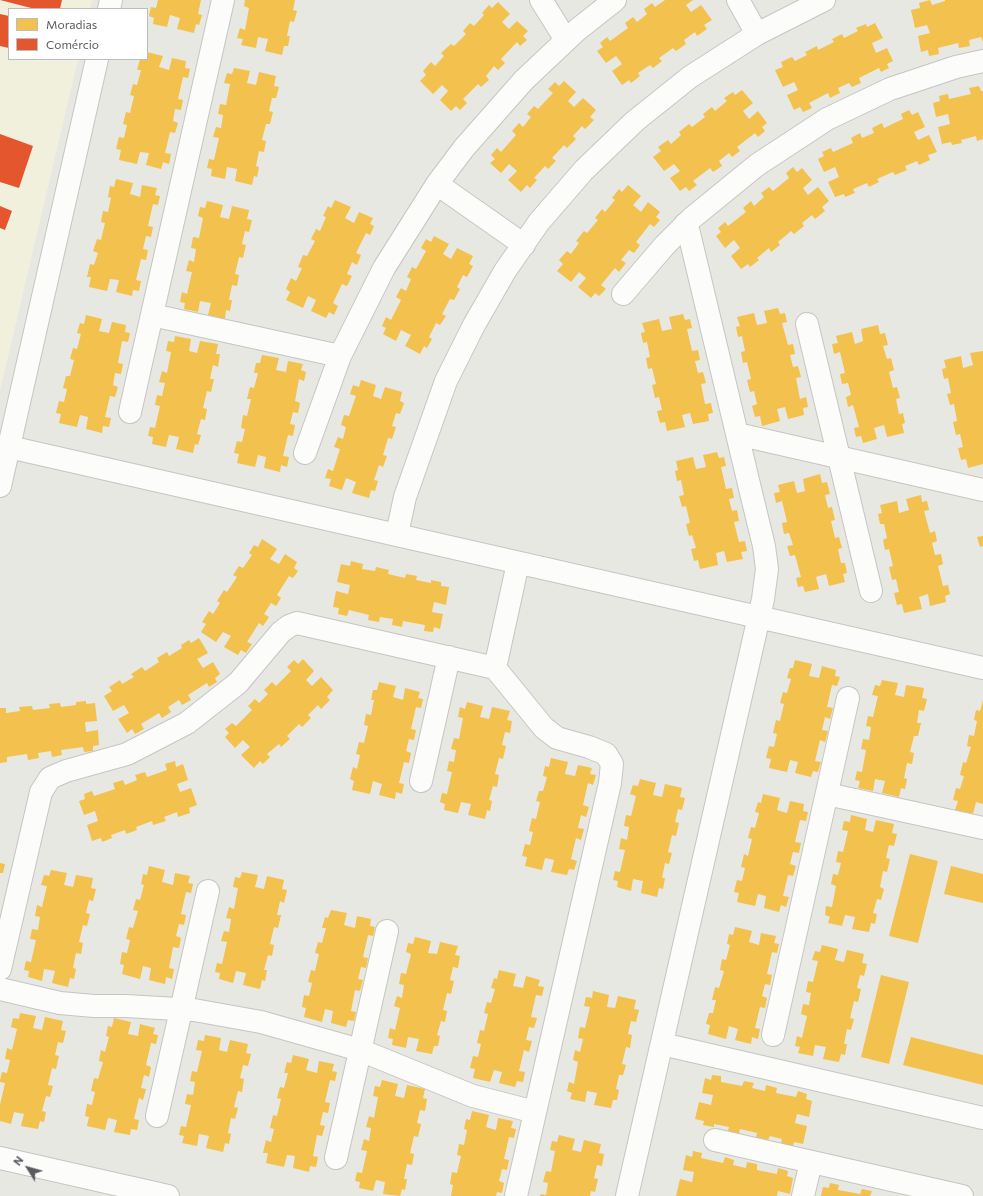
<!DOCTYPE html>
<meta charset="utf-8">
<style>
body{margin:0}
#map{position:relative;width:983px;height:1196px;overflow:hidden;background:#e8e8e2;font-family:Commissioner,sans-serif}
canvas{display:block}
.legend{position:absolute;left:8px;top:8px;width:140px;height:52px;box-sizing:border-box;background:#fff;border:1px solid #bdbdbf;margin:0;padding:5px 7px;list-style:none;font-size:12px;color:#595b5f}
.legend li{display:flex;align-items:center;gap:8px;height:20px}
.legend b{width:20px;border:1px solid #bdbdbf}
.north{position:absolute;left:8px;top:1148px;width:40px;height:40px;-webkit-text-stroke:3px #fff;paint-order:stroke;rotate:307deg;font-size:11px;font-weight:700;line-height:16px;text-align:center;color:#595b5f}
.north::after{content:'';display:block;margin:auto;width:14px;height:18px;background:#595b5f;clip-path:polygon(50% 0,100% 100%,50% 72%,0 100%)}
</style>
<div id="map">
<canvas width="983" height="1196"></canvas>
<ul class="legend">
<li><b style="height:11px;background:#f2c14e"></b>Moradias</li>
<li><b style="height:11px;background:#e4572e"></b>Comércio</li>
</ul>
<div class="north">N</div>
</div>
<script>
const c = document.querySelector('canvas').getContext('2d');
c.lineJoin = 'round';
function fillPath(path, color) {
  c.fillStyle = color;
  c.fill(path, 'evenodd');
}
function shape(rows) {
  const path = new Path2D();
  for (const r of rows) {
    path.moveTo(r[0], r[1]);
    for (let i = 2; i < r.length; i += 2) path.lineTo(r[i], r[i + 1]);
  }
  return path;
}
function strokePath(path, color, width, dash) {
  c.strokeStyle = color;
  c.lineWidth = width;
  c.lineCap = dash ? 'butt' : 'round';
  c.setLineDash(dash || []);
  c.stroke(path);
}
const commercial = shape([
 [0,0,92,0,90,9,9,9,9,59,78,59,0,391]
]);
const homes = shape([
 [158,0,201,0,198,14,202,15,199,25,196,24,194,33,177,29,180,18,170,15,167,27,153,24,154,18,149,16,151,7,156,8],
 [245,0,295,0,293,10,297,11,294,22,290,21,287,36,290,36,288,46,284,46,282,55,265,51,268,39,258,37,256,48,241,45,243,39,237,38,240,28,245,30,249,8,244,6],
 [665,0,693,0,686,5,691,12,701,5,712,20,704,25,707,29,697,36,695,32,684,40,686,44,676,51,673,48,659,58,662,61,653,68,650,65,638,73,640,76,631,83,629,80,622,85,612,71,622,64,616,56,606,63,597,51,603,47,600,43,607,37,610,41,628,28,625,23,633,17,637,22,647,14,644,9,652,3,655,7],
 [930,0,932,5,945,1,945,0,983,0,983,42,981,37,969,40,970,46,959,48,958,43,938,48,939,54,929,56,928,50,921,52,918,36,930,33,927,25,915,28,911,10,920,8,919,3],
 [498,2,510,14,502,22,509,29,517,21,528,31,523,36,527,40,520,46,517,42,501,59,505,63,498,70,494,66,486,76,489,80,481,87,478,84,463,99,467,103,460,110,456,106,451,111,440,100,448,91,442,85,433,94,420,81,426,75,423,71,431,62,435,66,444,56,441,53,451,44,454,46,466,34,463,31,470,23,474,26,484,15,482,13,489,5,492,8],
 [875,23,883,38,872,43,876,53,887,48,893,61,887,64,889,68,881,72,879,68,859,78,861,83,852,87,849,83,838,88,840,93,830,98,828,93,809,103,812,108,803,112,800,107,794,110,787,95,798,90,794,82,783,87,775,70,783,67,781,62,792,57,795,61,807,55,805,52,817,46,818,50,834,42,832,39,842,34,844,38,858,31,856,28,866,24,867,27],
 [147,52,163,56,159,67,169,70,172,58,186,61,185,68,190,69,188,78,183,77,178,99,183,100,181,110,175,109,173,121,178,123,175,133,170,132,165,153,171,154,169,164,163,162,161,169,146,165,149,153,140,152,137,164,119,160,121,150,116,149,119,137,124,138,127,125,123,124,126,112,130,113,134,96,130,95,133,84,137,85,141,70,137,70,140,59,147,59],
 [234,68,250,71,247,83,256,85,259,72,276,76,274,86,279,87,276,98,272,98,269,111,273,112,270,124,266,124,262,140,266,141,264,152,259,151,256,166,259,167,257,177,254,176,252,185,235,181,237,169,227,167,225,179,211,176,212,169,207,168,209,159,214,160,219,138,213,137,216,127,221,128,223,115,218,114,220,104,226,105,230,84,224,83,227,73,232,74],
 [564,81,576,92,568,101,574,107,583,98,596,110,590,117,594,120,585,129,582,126,573,136,576,139,567,148,564,145,552,158,556,161,548,169,545,166,534,178,537,180,530,188,527,185,521,192,508,180,517,171,509,164,501,173,490,163,495,159,491,155,497,148,501,152,516,135,512,131,519,123,523,127,531,117,527,114,534,106,538,109,553,93,548,89,555,82,559,86],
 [979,86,981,91,983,91,983,139,977,141,976,136,961,140,962,143,952,145,951,142,942,144,938,127,950,124,948,114,936,117,933,103,940,101,939,96,948,94,949,99,971,94,969,88],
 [742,90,753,103,743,111,749,119,758,111,767,123,762,127,765,131,758,137,755,133,737,147,740,151,732,157,729,153,719,161,722,166,713,172,710,168,693,181,697,185,689,191,686,187,680,191,670,178,680,171,674,164,664,171,653,157,661,151,658,147,668,140,671,144,681,135,679,132,689,124,692,127,705,117,703,114,712,107,715,111,727,101,724,98,733,92,735,95],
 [909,110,912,115,918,112,925,127,914,132,918,140,929,135,937,152,928,155,930,160,919,165,917,161,905,166,907,170,895,175,893,172,877,179,879,182,869,187,867,183,853,189,855,193,845,197,844,194,835,197,828,182,839,177,835,167,824,172,818,159,824,156,822,152,831,148,833,152,853,143,851,138,860,133,862,138,874,133,872,128,882,123,884,128,903,119,901,114],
 [793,167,797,172,802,168,812,180,803,188,808,195,818,187,829,201,822,207,825,211,815,219,812,215,802,223,804,226,794,234,791,231,778,242,780,245,771,252,769,248,757,258,759,260,750,267,748,264,741,269,731,256,740,248,734,240,725,248,716,236,721,232,718,228,725,222,728,226,746,212,743,208,751,201,754,206,764,197,761,193,769,187,773,191,789,178,786,173],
 [116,179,133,183,130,194,140,197,142,185,157,188,155,195,160,196,158,205,153,204,148,226,153,227,151,237,146,236,143,249,148,250,146,260,141,259,136,280,141,281,139,291,133,290,132,296,116,292,119,280,110,279,107,291,89,287,91,277,87,277,90,264,94,265,98,253,93,251,97,239,101,240,105,223,101,222,103,211,108,212,111,198,108,197,110,186,114,187],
 [628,185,641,196,633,205,641,212,648,202,660,212,656,217,660,220,654,227,650,224,636,242,640,245,634,253,629,250,621,260,626,263,619,272,615,268,601,285,606,289,599,296,595,293,591,298,578,287,586,278,579,272,571,282,557,271,563,264,559,260,567,251,571,254,579,243,576,241,584,231,587,233,598,220,595,218,602,209,605,212,615,200,612,198,619,189,622,192],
 [335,200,351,207,345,218,354,223,359,212,373,218,370,224,374,226,370,235,366,233,356,253,361,255,357,265,352,262,347,274,352,276,347,286,342,284,333,303,338,306,334,315,329,312,326,318,311,311,316,300,308,296,303,308,286,300,290,292,286,289,291,278,296,281,302,268,298,267,303,255,307,256,315,241,311,239,316,229,320,231,326,217,323,216,328,206,331,208],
 [207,201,223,205,220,217,229,219,232,206,249,210,247,219,252,220,249,232,245,231,242,244,246,245,243,258,239,257,235,274,239,275,237,286,232,285,229,300,232,300,230,311,226,310,225,319,208,315,211,303,200,301,198,312,184,309,185,303,180,302,182,292,187,294,192,272,186,271,189,260,194,262,196,249,191,248,193,237,199,238,203,218,198,216,200,207,205,208],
 [434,236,449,244,443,254,451,259,457,248,473,256,469,264,473,266,467,277,463,275,457,287,460,289,454,300,450,299,442,314,446,316,440,325,436,323,429,337,432,339,427,348,424,346,420,354,405,346,411,335,401,330,396,341,383,334,386,328,382,326,386,317,391,320,401,300,396,297,401,288,406,291,411,279,407,277,412,267,416,269,426,251,421,248,426,239,431,242],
 [778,308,780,314,785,313,787,322,782,323,788,345,793,344,795,354,790,355,793,367,798,366,801,377,796,378,800,399,806,397,808,407,803,408,804,415,788,419,785,407,777,409,780,421,762,426,760,416,755,417,752,406,757,404,754,391,750,392,747,380,751,379,747,362,743,363,741,352,745,351,742,336,738,337,736,327,740,326,737,317,754,313,757,325,767,323,764,311],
 [683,314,685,320,690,319,692,328,687,329,692,351,698,350,700,360,695,361,698,373,703,372,706,383,701,384,705,404,711,403,713,413,708,414,709,421,693,424,690,413,682,415,685,427,667,431,665,422,660,423,657,411,662,410,659,397,655,398,652,385,656,384,652,368,648,369,646,358,650,357,647,342,643,343,641,333,645,332,642,323,659,319,662,331,672,329,669,317],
 [86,315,102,319,99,331,109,333,112,322,126,325,125,332,130,333,128,342,122,341,118,363,123,364,121,374,115,373,113,385,118,387,115,397,110,396,105,417,111,418,109,427,103,426,102,433,86,429,88,417,80,415,77,427,59,423,61,414,56,413,59,401,64,402,67,389,63,388,66,376,70,376,74,360,70,359,73,348,77,349,81,334,77,333,80,323,84,324],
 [878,325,880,334,885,333,888,345,883,346,887,359,891,358,894,370,889,372,893,388,897,387,900,398,896,399,899,414,903,413,905,423,902,424,904,433,887,437,884,425,874,428,877,439,863,443,861,436,856,437,854,428,859,427,853,405,848,407,846,397,851,395,848,383,842,384,840,374,845,373,840,352,834,354,832,344,838,343,836,336,852,332,855,344,863,341,861,329],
 [175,336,191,339,189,351,197,353,200,341,218,344,216,354,220,354,218,367,213,365,210,379,214,379,211,392,207,391,203,408,207,409,205,420,201,419,197,434,201,435,198,445,195,444,193,453,176,449,179,437,169,435,166,447,152,444,153,437,148,436,150,427,155,428,160,406,155,405,157,395,162,396,165,383,159,382,162,371,167,373,171,352,166,351,168,341,174,342],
 [983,351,983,464,968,468,966,459,961,460,958,448,963,447,960,434,956,435,953,422,957,421,954,404,950,405,947,394,951,393,948,378,944,379,942,369,946,368,944,360,961,356,963,368,973,365,970,353],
 [262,355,279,358,276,370,286,372,288,361,303,364,301,370,306,372,304,381,299,379,295,401,300,403,298,413,293,412,290,424,295,425,293,436,288,435,283,456,289,457,287,467,281,465,280,472,264,468,266,457,258,455,255,467,237,463,239,454,234,453,237,441,242,442,245,429,241,428,243,415,247,416,251,399,247,399,250,387,254,388,258,373,254,373,256,363,260,363],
 [361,380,376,385,373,396,381,399,385,387,402,392,400,401,404,403,400,414,396,413,392,426,396,427,392,439,388,438,383,455,387,456,383,467,379,465,374,480,378,481,375,491,371,490,369,498,352,493,356,482,346,478,342,490,329,486,331,479,325,478,328,469,333,471,340,449,334,447,338,437,343,439,346,427,341,425,344,415,349,416,356,396,350,394,353,385,359,387],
 [717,452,719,458,724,457,726,466,721,467,726,489,732,488,734,498,729,499,732,511,737,510,739,521,734,522,739,542,745,541,747,551,741,552,743,559,727,562,724,551,716,553,718,565,700,569,698,560,694,561,691,549,696,548,692,535,689,536,686,524,690,523,686,506,682,507,679,496,684,495,681,480,677,481,675,471,678,470,676,461,693,457,696,469,706,467,703,455],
 [820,474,822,483,827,482,830,494,825,495,828,508,832,507,835,520,831,521,835,538,839,537,842,548,838,549,841,563,845,563,847,573,843,574,845,582,829,586,826,574,816,577,819,589,805,592,803,586,798,587,796,578,801,577,795,555,790,556,787,546,793,545,789,533,784,534,782,523,787,522,782,501,776,503,774,493,780,492,778,485,794,481,797,493,805,491,803,479],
 [921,495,922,502,927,501,929,510,924,511,930,533,935,531,937,541,932,543,935,555,941,554,943,564,938,566,943,586,948,585,950,594,945,596,946,602,930,606,928,594,919,597,922,609,904,613,902,604,897,605,894,593,899,592,896,579,892,580,889,567,893,566,889,549,885,550,883,540,887,538,884,524,880,524,878,514,882,513,880,505,897,501,899,513,909,510,906,499],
 [983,536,983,546,980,547,977,537],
 [262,539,277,549,270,559,279,564,285,554,297,562,294,568,298,571,293,578,289,576,277,595,281,598,276,606,271,603,264,614,269,617,263,626,259,623,247,642,252,644,246,653,241,650,238,655,224,647,231,636,223,632,216,642,201,632,206,624,202,622,209,611,213,614,220,603,217,601,224,590,227,592,237,577,233,575,239,566,243,568,252,555,249,553,254,545,258,547],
 [351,561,363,564,362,569,375,571,376,567,389,570,388,574,405,578,406,574,417,576,416,580,431,583,431,580,441,582,441,586,449,587,446,605,434,602,432,612,443,614,440,629,434,627,433,632,424,631,425,625,403,621,402,627,392,625,393,619,380,617,379,622,368,620,369,615,349,610,347,616,338,614,339,608,333,607,336,591,348,594,350,585,337,582,341,564,350,566],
 [199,638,208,653,197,659,203,668,213,662,220,674,215,678,217,682,209,687,207,683,188,695,191,700,182,705,179,700,168,707,171,712,162,718,159,713,141,724,144,729,135,734,132,729,127,733,118,719,129,713,124,705,113,711,104,696,112,691,109,687,120,680,122,684,134,677,131,674,142,667,145,671,159,662,157,658,167,652,169,656,182,648,181,645,189,640,191,643],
 [303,659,314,671,306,680,312,686,321,677,333,690,327,697,330,700,321,709,318,705,308,715,311,718,302,727,299,724,287,736,290,739,281,747,279,744,267,754,270,757,263,764,260,761,254,768,241,755,250,747,243,740,235,748,225,737,229,733,225,729,232,723,236,726,252,710,248,706,255,699,259,703,268,694,264,690,272,682,276,686,291,671,287,667,294,660,298,664],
 [795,660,812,664,809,676,819,678,822,666,836,670,835,676,840,677,837,686,832,685,827,707,833,708,830,719,825,717,822,730,828,731,825,742,820,740,815,761,821,762,818,772,813,771,811,777,795,773,798,762,790,760,787,772,769,768,771,759,766,758,769,746,774,747,777,734,773,733,776,720,780,721,784,704,780,703,783,692,787,693,791,679,787,678,790,668,793,668],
 [882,680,898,683,895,695,904,697,906,685,924,688,922,698,927,699,924,711,919,710,917,723,921,723,918,736,914,736,910,752,914,753,912,764,907,763,904,778,907,779,905,789,901,788,899,797,882,793,885,781,875,779,873,791,858,788,860,781,855,780,857,771,862,772,866,750,861,749,863,739,869,740,871,727,866,726,868,716,873,717,878,696,872,695,875,685,880,686],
 [379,682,396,686,393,697,403,700,405,688,420,692,418,698,423,699,421,708,416,707,411,729,416,730,414,740,409,739,406,751,411,753,409,763,404,762,399,783,404,784,402,794,396,792,395,799,379,795,382,784,373,781,370,794,352,790,354,781,350,779,353,767,357,769,360,755,356,754,359,742,364,743,368,726,364,725,366,714,371,715,374,700,371,700,373,690,377,690],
 [983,700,983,804,976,802,973,814,955,810,958,801,953,800,956,788,960,789,964,776,960,775,963,762,966,763,971,747,967,746,969,735,974,736,977,721,974,720,976,710,980,711],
 [86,701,86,704,95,703,97,721,85,722,86,732,98,730,99,745,93,746,93,751,84,752,83,747,61,750,62,755,52,757,51,751,38,753,39,758,28,760,27,754,7,757,7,762,0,763,0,708,6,708,6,713,20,711,19,707,32,706,33,710,50,708,49,704,60,703,61,707,76,705,76,702],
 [467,702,483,706,480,717,489,719,492,707,510,711,507,720,512,721,510,733,505,732,502,745,506,746,503,759,499,758,495,774,499,775,497,787,493,786,489,800,492,801,490,811,487,810,485,819,468,815,471,804,461,802,458,813,444,810,445,804,440,802,442,793,447,794,452,772,447,771,449,761,454,762,456,750,451,749,454,738,459,739,463,718,458,717,460,707,465,709],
 [551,758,568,762,565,774,575,776,578,765,592,768,590,774,596,775,593,785,588,783,583,805,589,807,586,817,581,815,578,828,584,829,581,840,576,838,571,859,577,861,574,870,569,869,567,875,551,872,554,860,545,858,542,870,525,866,527,857,522,856,525,844,530,845,533,832,529,831,532,818,536,819,540,802,536,801,539,791,543,791,547,777,543,776,545,766,549,767],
 [175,761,176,767,183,764,188,780,177,784,180,792,191,788,197,805,189,808,190,813,178,817,177,812,164,817,166,821,153,825,152,821,136,827,137,830,126,834,125,830,111,835,112,838,102,842,101,838,92,841,87,825,98,821,95,811,84,815,79,801,85,799,84,794,92,791,94,796,115,789,113,783,123,780,125,785,137,780,135,775,145,772,147,777,167,770,165,764],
 [640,779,656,783,653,795,662,797,665,784,682,788,680,797,685,798,682,810,678,809,675,822,679,823,676,836,672,835,668,852,672,853,669,864,665,863,662,878,665,878,663,889,659,888,657,897,641,893,643,881,633,879,631,891,617,887,618,881,613,880,615,871,620,872,625,850,619,849,621,838,627,840,629,827,624,826,626,815,631,816,636,796,630,794,633,785,638,786],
 [763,794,780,798,777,810,787,813,790,801,804,804,803,811,808,812,806,821,800,820,795,842,801,843,799,853,793,852,790,864,796,866,793,876,788,875,783,896,789,897,786,907,781,905,779,912,764,908,766,896,758,894,755,906,737,902,739,893,734,892,737,880,742,881,745,868,741,867,744,854,748,856,752,839,748,838,751,827,755,828,759,813,755,812,758,802,761,803],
 [851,815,867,819,865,830,873,832,876,820,894,824,892,833,897,834,894,846,889,845,886,858,890,859,887,872,883,871,880,887,884,889,881,900,877,899,873,913,877,914,875,924,871,923,869,932,852,929,855,917,845,915,842,926,828,923,830,917,825,915,826,906,832,907,836,886,831,884,833,874,838,875,841,863,836,862,838,851,843,852,848,831,842,830,844,821,850,822],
 [910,854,938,861,918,943,889,936],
 [0,863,5,864,3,873,0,873],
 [149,866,165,870,162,882,173,885,175,873,190,876,188,883,193,884,191,893,186,892,181,914,186,915,184,925,179,924,176,936,181,938,179,948,173,947,169,968,174,969,172,979,166,977,165,984,149,980,151,968,143,966,140,979,122,974,124,965,120,964,122,952,127,953,130,940,126,939,129,927,133,928,138,911,133,910,136,899,140,900,144,885,141,884,143,874,147,875],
 [951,866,983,874,983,903,944,894],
 [51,870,67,873,64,885,73,887,76,875,93,878,91,888,96,889,93,901,89,900,86,913,90,914,87,926,83,925,79,942,83,943,81,954,76,953,73,968,76,969,74,979,70,978,68,987,52,983,55,971,44,969,42,981,28,977,29,971,24,970,26,961,31,962,36,940,30,939,32,929,38,930,40,917,35,916,37,905,42,907,47,886,41,885,44,875,49,876],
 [242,872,258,875,255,887,264,889,267,876,284,880,282,889,287,890,284,903,280,901,277,915,281,915,278,928,274,927,270,944,274,945,272,956,268,955,264,970,267,970,265,981,262,980,260,989,243,985,246,973,236,971,233,983,219,979,220,973,215,972,217,963,222,964,227,942,221,941,224,931,229,932,231,919,226,918,229,907,234,909,238,888,233,887,235,877,240,878],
 [331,910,347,913,344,925,355,928,357,916,371,919,370,926,375,927,373,936,368,935,363,957,368,958,366,968,361,967,358,979,363,980,360,991,355,990,351,1011,356,1012,354,1021,348,1020,346,1027,331,1023,333,1011,325,1009,322,1022,304,1017,306,1008,302,1007,304,995,309,996,312,983,308,982,311,970,315,971,319,954,315,953,318,942,322,943,326,928,322,928,325,917,328,918],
 [735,927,752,931,749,942,759,945,761,933,776,936,774,943,779,944,777,953,772,952,767,974,772,975,770,985,765,984,762,996,767,998,765,1008,760,1007,755,1028,760,1029,758,1039,752,1037,751,1044,735,1040,738,1029,729,1026,726,1039,708,1034,710,1025,706,1024,709,1013,713,1013,716,1000,712,1000,715,987,719,988,724,971,720,970,722,959,726,960,730,945,727,944,729,934,733,935],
 [415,937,431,941,428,953,437,954,440,942,458,946,455,955,460,956,458,968,453,967,450,980,454,981,451,994,447,993,443,1010,447,1011,445,1022,441,1021,437,1035,440,1036,438,1046,434,1046,432,1054,416,1051,419,1039,408,1037,406,1048,392,1045,393,1039,388,1038,390,1028,395,1030,400,1008,394,1006,397,996,402,998,404,985,399,984,401,973,406,974,411,954,406,952,408,943,413,944],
 [822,945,838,949,835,960,844,962,847,950,864,954,862,963,867,964,864,976,860,975,857,988,861,989,858,1002,854,1001,850,1018,854,1019,851,1030,847,1029,844,1044,847,1044,845,1055,841,1054,839,1062,823,1059,826,1047,815,1045,813,1056,798,1053,800,1047,795,1046,797,1036,802,1038,807,1016,801,1014,803,1004,809,1005,811,993,806,992,808,981,813,982,818,961,812,960,815,951,820,952],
 [499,970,516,974,513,986,523,988,526,976,540,980,538,986,544,987,542,996,536,995,531,1017,537,1018,534,1028,529,1027,526,1040,532,1041,529,1052,524,1050,519,1071,525,1072,523,1082,517,1081,515,1087,499,1083,502,1072,494,1070,490,1082,473,1078,475,1069,470,1068,473,1056,478,1057,481,1044,477,1043,480,1030,484,1031,488,1014,484,1013,487,1002,491,1003,495,989,491,988,494,978,497,979],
 [881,975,909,982,889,1064,861,1057],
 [593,991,609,995,607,1007,615,1008,618,996,636,1000,634,1009,639,1010,636,1022,631,1021,628,1034,632,1035,630,1048,626,1047,622,1064,626,1065,623,1075,619,1075,616,1089,619,1090,617,1100,613,1100,611,1108,594,1105,597,1093,587,1091,585,1102,570,1099,572,1093,567,1091,569,1082,574,1084,578,1062,573,1060,575,1050,580,1052,583,1039,578,1038,580,1027,585,1028,590,1007,584,1006,586,997,592,998],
 [20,1013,36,1016,33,1028,42,1030,45,1017,63,1021,61,1030,66,1031,63,1043,58,1042,55,1055,59,1056,56,1069,52,1068,48,1085,53,1086,50,1097,46,1096,42,1111,46,1112,44,1122,40,1121,38,1129,21,1126,24,1114,14,1112,11,1124,0,1121,0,1105,5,1083,0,1082,0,1080,2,1072,7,1073,10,1060,5,1059,7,1048,12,1050,17,1029,11,1027,13,1018,19,1019],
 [114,1018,131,1022,128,1034,138,1036,140,1024,155,1028,153,1034,158,1035,156,1044,151,1043,146,1065,151,1067,149,1077,144,1075,141,1088,146,1089,143,1100,139,1098,134,1119,139,1120,137,1130,131,1129,130,1135,114,1132,117,1120,108,1118,105,1130,87,1126,89,1117,85,1116,87,1104,92,1105,95,1092,91,1091,94,1078,98,1079,103,1062,99,1061,101,1050,105,1052,109,1037,106,1036,108,1026,112,1027],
 [205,1035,221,1038,219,1050,227,1052,230,1040,248,1044,246,1053,251,1054,248,1066,243,1065,240,1078,244,1079,242,1092,238,1091,234,1107,238,1108,235,1119,231,1118,228,1133,231,1134,229,1144,225,1143,223,1152,206,1148,209,1136,199,1134,197,1146,182,1143,184,1136,179,1135,181,1126,186,1127,191,1105,185,1104,187,1094,193,1095,195,1082,190,1081,192,1071,197,1072,202,1051,196,1050,198,1040,204,1041],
 [911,1037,983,1055,983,1085,903,1065],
 [293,1055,309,1059,306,1070,317,1073,319,1061,334,1064,332,1071,337,1072,335,1081,330,1080,325,1102,330,1103,328,1113,323,1112,320,1125,325,1126,322,1136,317,1135,313,1156,318,1157,316,1167,310,1166,309,1172,293,1168,295,1156,287,1155,284,1167,266,1163,268,1153,263,1153,266,1140,271,1142,274,1129,270,1128,273,1115,277,1116,281,1099,277,1098,280,1087,284,1088,288,1073,284,1073,287,1062,291,1063],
 [712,1075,721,1076,721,1082,742,1086,744,1081,754,1083,752,1088,765,1091,766,1085,777,1088,776,1093,796,1097,798,1091,807,1094,806,1099,812,1101,809,1117,797,1114,795,1123,807,1126,803,1144,794,1142,793,1146,781,1144,782,1139,770,1136,768,1140,756,1137,757,1133,740,1129,739,1134,728,1131,729,1127,714,1124,714,1127,703,1125,704,1121,695,1119,699,1102,711,1105,713,1095,702,1093,705,1078,711,1080],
 [382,1080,398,1084,395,1096,404,1098,407,1085,425,1089,423,1098,427,1099,425,1111,420,1110,417,1123,421,1124,418,1137,414,1136,410,1153,414,1154,412,1165,407,1164,404,1179,407,1179,405,1190,402,1189,400,1196,383,1194,385,1182,376,1180,373,1191,359,1188,360,1182,355,1181,357,1172,362,1173,367,1151,361,1150,364,1139,369,1141,371,1128,366,1127,369,1116,374,1118,378,1097,373,1096,375,1086,380,1087],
 [472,1111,489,1115,486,1127,496,1130,498,1118,513,1121,511,1128,516,1129,514,1138,509,1137,504,1159,509,1160,507,1170,502,1169,499,1181,504,1183,502,1193,497,1192,496,1196,451,1196,453,1185,450,1184,452,1172,457,1173,461,1156,457,1155,459,1144,464,1145,467,1130,464,1129,466,1119,470,1120],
 [559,1135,575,1139,572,1150,581,1152,584,1140,601,1144,599,1153,604,1154,602,1166,597,1165,594,1178,598,1179,595,1192,591,1191,590,1196,540,1196,541,1194,546,1195,548,1183,543,1182,546,1171,551,1172,555,1151,550,1150,552,1141,557,1142],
 [693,1151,702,1153,701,1158,723,1163,725,1157,734,1160,733,1165,746,1168,747,1162,757,1164,757,1170,777,1174,778,1168,788,1171,787,1176,793,1178,790,1194,778,1191,777,1196,676,1196,680,1179,692,1182,694,1172,683,1170,686,1155,692,1157],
 [830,1183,839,1185,838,1190,860,1194,862,1189,872,1191,870,1196,821,1196,823,1187,829,1188]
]);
const shops = shape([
 [0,0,62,0,60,9,35,9],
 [0,14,9,16,9,48,0,46],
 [0,134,33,146,19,188,0,182],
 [0,206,12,211,5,230,0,228]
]);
const minor = shape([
 [541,0,566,40],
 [738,0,757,34],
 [109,9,111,0],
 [437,184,524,245],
 [623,294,665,245,692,218,757,165,827,119,890,89,956,67,983,61],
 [152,315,340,356],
 [807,324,871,591],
 [130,412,223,0],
 [737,434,983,490],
 [9,447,983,668],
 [305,453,340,356,384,268,437,184,464,148,524,80,577,30,615,0],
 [0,486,97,59],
 [397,534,405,497,446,381,474,325,505,271,539,222,584,170,635,121,690,77,757,34,824,0],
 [495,668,518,563],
 [421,781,449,657],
 [827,794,983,828],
 [0,969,41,792,50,778,66,771,127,754,187,723,238,683,281,632,289,626,297,623,495,668,544,728,557,738,589,747,606,754,612,764,610,783,516,1196],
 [0,989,60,1003,94,1006,126,1006,194,1010,261,1022,360,1050,473,1096,535,1112],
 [773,1035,848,698],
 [662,1044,983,1118],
 [157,1116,208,891],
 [715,1140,962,1196],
 [0,1158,168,1196],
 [336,1158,387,931],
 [627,1196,763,599,767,569,764,546,753,501,689,233,685,224],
 [803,1196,811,1162]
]);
fillPath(commercial, '#f1f0dc');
fillPath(homes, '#f2c14e');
fillPath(shops, '#e4572e');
strokePath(minor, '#c5c5c2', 24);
strokePath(minor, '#fcfcfb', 22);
</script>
